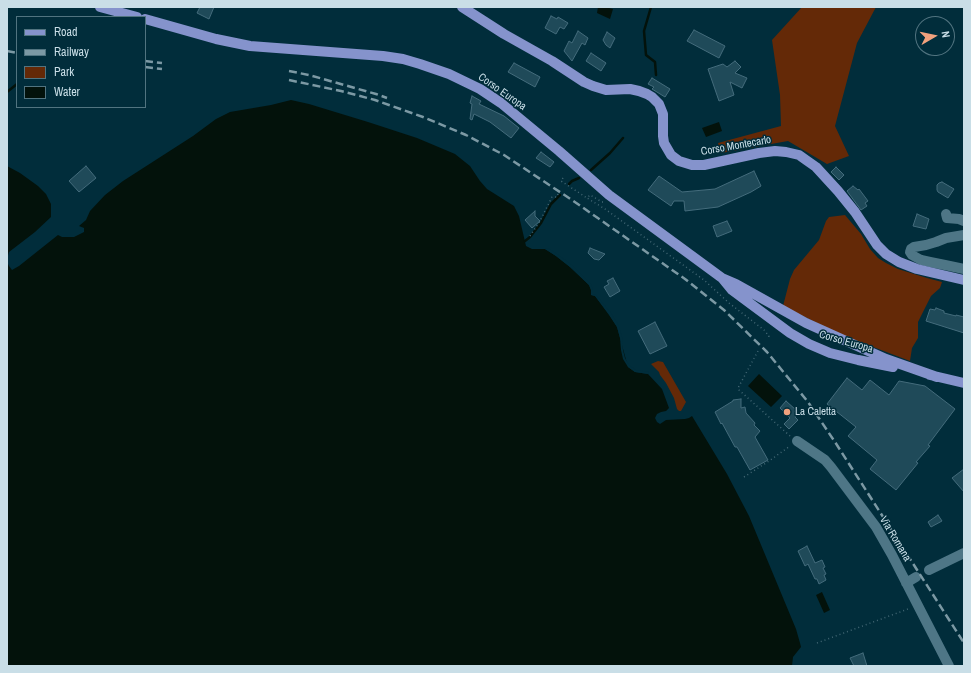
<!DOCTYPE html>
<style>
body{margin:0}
#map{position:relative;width:971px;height:673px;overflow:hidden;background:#012d3b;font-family:"Archivo Narrow",sans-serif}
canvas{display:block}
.frame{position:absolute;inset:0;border:8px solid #c9dee7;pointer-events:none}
.legend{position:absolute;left:16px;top:16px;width:130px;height:92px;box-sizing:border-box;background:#012d3b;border:1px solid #517480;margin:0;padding:5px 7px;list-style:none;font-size:12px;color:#c9dee7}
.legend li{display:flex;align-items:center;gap:8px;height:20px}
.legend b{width:20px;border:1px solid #517480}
.north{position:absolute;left:915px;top:16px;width:40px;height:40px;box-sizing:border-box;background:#012d3b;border:1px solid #517480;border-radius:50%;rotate:81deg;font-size:11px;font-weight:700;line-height:16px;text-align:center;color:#c9dee7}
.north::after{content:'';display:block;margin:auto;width:14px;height:18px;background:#f1a17d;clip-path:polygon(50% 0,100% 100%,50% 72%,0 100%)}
</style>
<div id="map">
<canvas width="971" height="673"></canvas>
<div class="frame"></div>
<ul class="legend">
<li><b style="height:5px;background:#8593cc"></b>Road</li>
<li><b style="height:5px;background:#7c99a4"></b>Railway</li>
<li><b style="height:11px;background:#642907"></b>Park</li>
<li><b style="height:11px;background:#03120b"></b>Water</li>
</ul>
<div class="north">N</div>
</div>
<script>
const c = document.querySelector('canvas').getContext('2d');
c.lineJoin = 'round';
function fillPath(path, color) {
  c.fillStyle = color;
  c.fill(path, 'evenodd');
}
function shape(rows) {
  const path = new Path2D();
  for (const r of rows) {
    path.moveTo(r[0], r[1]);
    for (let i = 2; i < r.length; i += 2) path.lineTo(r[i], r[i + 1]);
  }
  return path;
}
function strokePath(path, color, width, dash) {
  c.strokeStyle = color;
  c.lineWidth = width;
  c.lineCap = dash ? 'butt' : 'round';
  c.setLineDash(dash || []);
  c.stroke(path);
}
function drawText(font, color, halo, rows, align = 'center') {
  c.font = font + ' "Archivo Narrow",sans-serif';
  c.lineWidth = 3;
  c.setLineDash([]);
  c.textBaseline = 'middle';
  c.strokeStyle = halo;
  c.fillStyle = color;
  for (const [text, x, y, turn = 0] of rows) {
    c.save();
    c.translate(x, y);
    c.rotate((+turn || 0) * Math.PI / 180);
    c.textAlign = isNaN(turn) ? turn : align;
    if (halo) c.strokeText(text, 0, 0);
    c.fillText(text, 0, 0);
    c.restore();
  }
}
const green = shape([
 [802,7,876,7,857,43,835,126,849,156,827,164,788,141,721,153,718,143,781,126,780,95,772,40],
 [845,215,861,234,870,249,878,258,886,263,898,269,927,278,942,282,940,288,931,296,918,322,918,338,912,348,910,361,839,334,783,306,790,279,794,270,819,240,826,221,829,217],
 [658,361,663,362,686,402,681,411,679,411,677,409,674,398,666,383,660,375,659,372,651,364]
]);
const water = shape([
 [598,7,605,7,613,9,610,19,597,13],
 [291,100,309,104,368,122,417,138,455,154,470,166,480,181,487,189,514,206,519,216,526,246,532,249,545,249,556,256,570,267,589,285,591,290,591,295,595,296,609,314,617,327,628,367,635,372,648,374,662,389,669,408,666,411,661,412,657,414,655,418,657,422,660,424,666,420,685,419,689,418,692,416,727,474,749,516,796,629,800,643,801,647,793,657,792,666,7,666,7,262,9,266,12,270,19,266,58,235,62,237,74,237,84,232,84,228,79,226,86,220,90,211,105,195,123,181,193,136,216,119,230,112,271,105],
 [719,122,722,131,706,137,702,128],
 [7,166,20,173,38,186,46,194,51,204,51,217,35,232,9,252,7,259],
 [759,374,782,396,771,407,748,386],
 [822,592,830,610,824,613,816,595]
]);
const pier = shape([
 [548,248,557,254,572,265,591,284,593,290,593,294,596,295,611,313,619,326,622,337,623,350,625,358,629,365,636,370,649,372,648,374,635,372,628,367,623,359,621,350,620,338,617,327,609,315,595,296,591,295,591,290,589,285,570,267,556,256,545,249]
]);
const stream = shape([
 [651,7,644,31,646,55,655,62,656,75],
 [7,92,17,84],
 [591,170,610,153,623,138],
 [569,184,572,181,579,178],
 [525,241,530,237,541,223,551,204,560,195]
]);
const building = shape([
 [200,7,214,7,209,19,197,13,200,7],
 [551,16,557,19,558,17,568,23,564,29,560,27,556,34,545,28,551,16],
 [694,30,725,46,719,58,687,41,694,30],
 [578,31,588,38,585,45,582,43,572,61,564,51,569,41,572,43,578,31],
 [607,32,615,38,610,48,606,45,603,40,607,32],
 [591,53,606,63,601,71,586,61,591,53],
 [735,61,741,67,735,73,747,78,742,88,730,82,734,95,719,101,708,69,723,64,727,67,735,61],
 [514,63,540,77,535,87,508,72,514,63],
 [652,78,670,89,665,97,652,89,654,87,648,84,652,78],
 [472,96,481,101,479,104,504,116,519,128,511,138,490,122,474,114,472,120,470,119,472,104,470,103,472,96],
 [541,152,554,162,550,167,536,158,541,152],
 [86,166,96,178,79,192,69,181,86,166],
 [836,167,844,175,839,180,831,172,836,167],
 [754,171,761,186,751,192,718,207,685,211,684,201,674,201,671,206,648,190,659,176,682,192,715,189,754,171],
 [942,182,954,189,948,198,938,192,937,190,937,185,939,183,942,182],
 [853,186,858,190,859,189,868,201,865,203,867,206,861,210,847,191,853,186],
 [535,211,535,216,540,221,532,228,525,220,535,211],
 [917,214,929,219,926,229,913,226,917,214],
 [727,221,732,231,717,237,713,226,727,221],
 [590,248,605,254,599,260,594,259,588,253,590,248],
 [613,278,620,291,610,297,604,287,609,284,607,281,613,278],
 [936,308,944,311,944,313,956,316,956,315,964,317,964,333,926,321,930,309,935,310,936,308],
 [655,322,667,346,650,354,638,331,655,322],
 [847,378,862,390,870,380,889,395,899,381,925,386,955,409,928,445,930,446,916,462,918,463,896,490,870,469,877,460,848,436,856,427,827,404,847,378],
 [741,399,741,408,745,407,746,413,755,423,754,425,760,431,755,437,768,460,750,470,737,447,735,447,722,423,721,424,715,412,733,401,733,400,741,399],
 [786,401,796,410,794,411,797,414,795,417,798,420,789,429,784,424,790,418,780,408,786,401],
 [964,469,964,492,952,478,964,469],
 [938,515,942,521,931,527,928,522,938,515],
 [807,546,815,563,822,560,825,567,823,568,826,574,824,575,826,580,819,584,817,579,815,579,808,564,805,566,798,551,807,546],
 [863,653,867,666,854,666,850,658,863,653]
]);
const path = shape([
 [563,178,561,181,587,198],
 [603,202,602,202,590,195,587,198,605,209,704,280,729,303,764,330,769,336,767,339],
 [530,236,540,221,552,197,557,197,558,194],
 [758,351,738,388,739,390,790,436],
 [744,477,769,461,790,446],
 [817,643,908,609]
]);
const minor = shape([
 [946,214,947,218,959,219,964,221],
 [964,235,946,238,936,242,926,245,914,247,911,249,910,252,912,255,921,260,930,262,945,265,964,269],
 [797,441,825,460,831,467,876,527,892,555,949,666],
 [929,570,964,553],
 [906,583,916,577]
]);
const major = shape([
 [100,7,137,17],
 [462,7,504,34,552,61,584,82,593,86,606,90,630,89,639,91,647,94,652,97,659,104,663,114,663,136,664,143,671,155,679,161,692,165,704,165,759,153,775,151,786,152,799,155,806,160,816,167,838,191,855,212,877,245,886,254,899,262,917,269,964,280],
 [145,19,216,39,250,46,383,56,403,59,420,64,449,74,480,89,501,103,559,151,609,195,722,278,736,284,806,323,886,359,937,377],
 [723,279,732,290,790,333,809,344,830,353,858,360,893,367],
 [930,375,964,383]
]);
const rail = shape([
 [7,51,17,53],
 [145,61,162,63],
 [145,67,162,69],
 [289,71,309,75,376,94,387,98],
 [289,80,341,91,375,100,423,117,466,135,504,155,572,200,685,279,724,310,767,352,808,402,835,442,964,643]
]);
const markers = [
 [787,412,4,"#f1a17d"]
];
const streetNames = [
 ["Corso Europa",502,92,35],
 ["Corso Montecarlo",736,146,-10],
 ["Corso Europa",846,342,16],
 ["Via Romana",895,539,59]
];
const poiNames = [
 ["La Caletta",795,412]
];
fillPath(green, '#642907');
fillPath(water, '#03120b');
fillPath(pier, '#012d3b');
strokePath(stream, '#03120b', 2.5);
fillPath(building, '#1f4a59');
strokePath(building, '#446c7c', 1);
strokePath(path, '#436774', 1.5, [1, 3]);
strokePath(minor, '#4e7686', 10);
strokePath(major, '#8593cc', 10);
strokePath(rail, '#7c99a4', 2.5, [8, 4]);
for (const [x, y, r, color] of markers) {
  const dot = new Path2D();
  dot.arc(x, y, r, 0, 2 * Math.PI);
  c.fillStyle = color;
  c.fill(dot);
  strokePath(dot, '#012d3b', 1.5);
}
drawText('11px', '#c9dee7', '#012d3b', streetNames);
drawText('11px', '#c9dee7', '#012d3b', poiNames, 'left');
</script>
